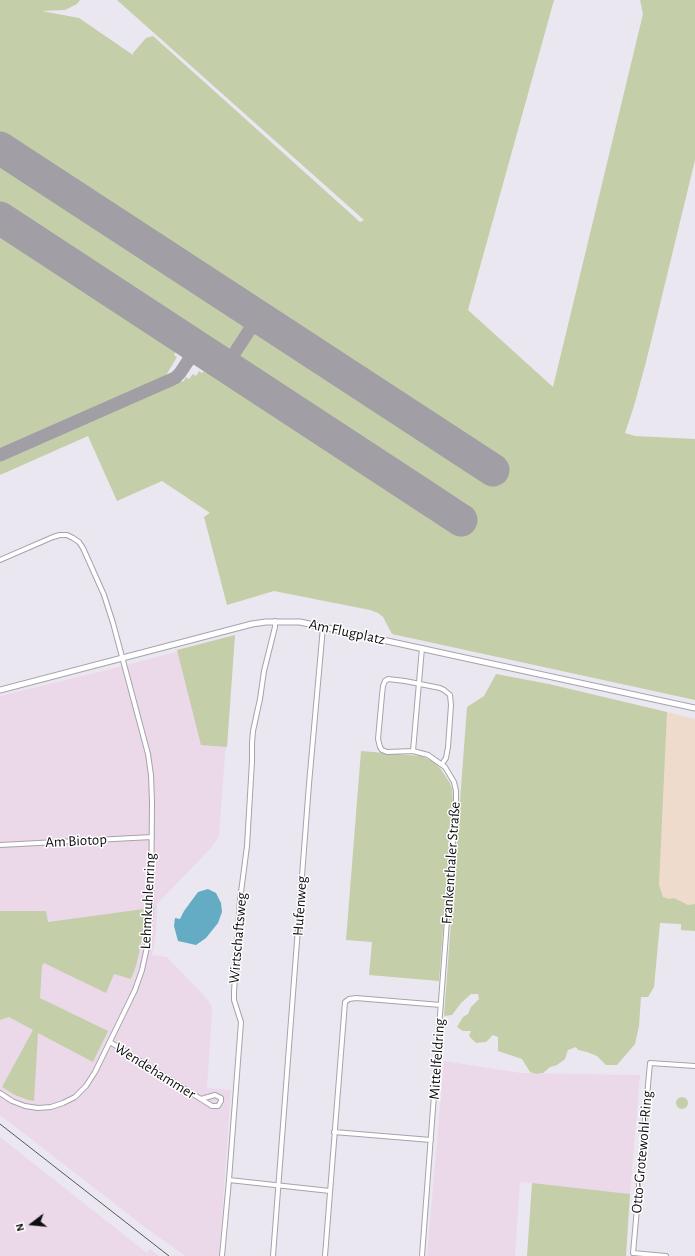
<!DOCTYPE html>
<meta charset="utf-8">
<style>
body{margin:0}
#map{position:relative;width:695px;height:1256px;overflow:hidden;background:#ebe7f1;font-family:"Alegreya Sans",sans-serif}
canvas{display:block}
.north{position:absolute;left:12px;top:1204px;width:40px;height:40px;-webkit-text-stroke:3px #fff;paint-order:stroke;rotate:254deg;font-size:11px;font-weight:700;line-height:16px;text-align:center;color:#0e0d10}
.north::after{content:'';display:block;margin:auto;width:14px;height:18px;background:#0e0d10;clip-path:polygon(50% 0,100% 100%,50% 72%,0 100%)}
</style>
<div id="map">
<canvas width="695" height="1256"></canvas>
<div class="north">N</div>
</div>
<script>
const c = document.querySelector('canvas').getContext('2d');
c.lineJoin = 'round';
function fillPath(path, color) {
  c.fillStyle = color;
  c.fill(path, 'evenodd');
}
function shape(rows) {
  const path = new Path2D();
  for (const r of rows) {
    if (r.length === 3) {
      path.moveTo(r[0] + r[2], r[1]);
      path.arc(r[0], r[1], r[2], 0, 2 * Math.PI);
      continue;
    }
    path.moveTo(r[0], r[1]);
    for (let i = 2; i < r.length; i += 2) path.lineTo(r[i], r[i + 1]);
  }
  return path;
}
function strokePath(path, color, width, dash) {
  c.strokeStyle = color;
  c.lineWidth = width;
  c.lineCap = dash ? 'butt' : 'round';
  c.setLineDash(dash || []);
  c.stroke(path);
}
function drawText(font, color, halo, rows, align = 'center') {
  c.font = font + ' "Alegreya Sans",sans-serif';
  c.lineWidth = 3;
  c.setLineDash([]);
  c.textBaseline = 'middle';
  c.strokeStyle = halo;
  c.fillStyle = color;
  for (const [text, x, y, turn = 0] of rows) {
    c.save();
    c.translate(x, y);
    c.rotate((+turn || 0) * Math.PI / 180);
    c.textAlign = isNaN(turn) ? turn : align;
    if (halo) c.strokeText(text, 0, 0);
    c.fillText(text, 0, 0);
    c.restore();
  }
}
const commercial = shape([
 [234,636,219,835,216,841,210,849,157,904,156,934,152,955,167,957,208,1000,211,1005,212,1011,207,1088,231,1090,219,1256,185,1256,146,1228,0,1115,0,696,127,665],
 [444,1061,521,1073,640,1075,630,1194,520,1182,515,1256,427,1256],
 [0,1137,147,1253,150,1249,159,1256,0,1256]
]);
const industrial = shape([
 [667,712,695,719,695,931,681,930,681,922,651,919]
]);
const green = shape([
 [0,0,80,0,77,4,65,10,42,11,79,18,133,55,133,53,146,38,153,36,360,222,364,220,117,0,554,0,468,310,553,387,643,14,640,0,695,0,695,160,646,362,634,406,625,433,635,436,695,439,695,700,392,634,383,617,378,613,370,610,274,591,227,605,204,517,210,513,162,481,117,501,88,436,0,475,0,459,173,383,174,385,177,385,180,380,183,382,186,377,189,379,193,374,196,376,199,371,202,373,204,371,206,373,208,370,211,372,213,370,423,507,420,512,452,533,470,506,442,488,439,493,0,206],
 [0,230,176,346,174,348,177,350,174,355,177,357,165,377,166,378,0,451],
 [235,635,227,747,201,745,177,650],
 [496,674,549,684,667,712,659,885,663,897,669,899,674,898,688,905,695,904,695,931,681,930,681,924,660,923,654,987,648,997,641,997,639,1026,635,1044,617,1065,606,1065,597,1056,587,1052,578,1050,576,1047,568,1050,565,1059,557,1065,550,1067,543,1073,536,1074,530,1072,522,1059,498,1051,498,1037,493,1035,486,1042,476,1043,469,1036,471,1031,463,1031,457,1027,463,1017,468,1014,471,1007,479,999,478,994,471,994,461,1003,452,1015,444,1016,467,707,484,696],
 [361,751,421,756,434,762,440,768,450,783,452,789,453,802,439,981,369,975,372,942,346,940],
 [144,909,143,932,139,953,136,966,131,979,114,974,106,993,44,963,42,966,40,998,108,1031,93,1062,38,1033,34,1101,28,1100,15,1095,2,1087,33,1030,9,1017,0,1020,0,911,46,911,48,922],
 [682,1103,6],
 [532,1183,630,1194,626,1256,527,1256]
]);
const water = shape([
 [208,889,216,893,221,903,222,912,218,923,206,938,196,945,178,941,174,926,175,918,180,919,184,911,198,892]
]);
const taxiway = shape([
 [183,338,188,343,190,348,190,355,188,361],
 [226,366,258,317],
 [0,455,175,378,180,373,188,361,195,355,205,354,211,356]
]);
const runway = shape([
 [0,148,493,470],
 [0,218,461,520]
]);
const minor = shape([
 [0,560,53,537,60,535,67,535,73,538,79,542,83,548,104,595,113,623,148,754,151,775,152,802,151,909,147,947,142,970,135,990,95,1072,86,1086,75,1097,63,1103,51,1107,38,1108,25,1106,12,1101,0,1093],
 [422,648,413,751,428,755,445,767,454,782,456,791,456,800,422,1256],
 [413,751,387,752,382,750,380,747,378,739,382,695,383,686,385,681,388,679,405,681,440,688,444,690,450,695,451,705,448,747,446,758,442,764],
 [0,845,152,837],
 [110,1042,212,1106,218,1106,221,1101,221,1098,215,1095,201,1099],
 [334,1132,431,1140],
 [229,1180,330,1191],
 [222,1256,229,1180,241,1022,234,1000,234,992,240,900,247,846,252,761,252,743,253,731,260,699,264,671,275,627,275,621],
 [273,1256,309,784,323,627],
 [325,1256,345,1002,349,999,356,998,441,1005],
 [666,1256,633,1253,650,1063,695,1066]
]);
const tertiary = shape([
 [0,690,252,624,266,622,300,622,323,627,695,708]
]);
const tram = shape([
 [0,1124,169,1256]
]);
const streetNames = [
 ["Am Flugplatz",347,632,12],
 ["Am Biotop",76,841,-3],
 ["Frankenthaler Straße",451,863,-86],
 ["Lehmkuhlenring",148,901,-87],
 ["Hufenweg",300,906,-86],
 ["Wirtschaftsweg",238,938,-85],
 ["Mittelfeldring",437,1059,-86],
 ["Wendehammer",155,1071,32],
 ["Otto-Grotewohl-Ring",642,1152,-85]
];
fillPath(commercial, '#ebd9e9');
fillPath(industrial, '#efdbcc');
fillPath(green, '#c4cea9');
fillPath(water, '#63acc4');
strokePath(taxiway, '#a19ea6', 13);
strokePath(runway, '#a19ea6', 33);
strokePath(minor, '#a6a3ac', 6);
strokePath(tertiary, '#a6a3ac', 7);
strokePath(minor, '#fff', 4);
strokePath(tertiary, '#fff', 5);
strokePath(tram, '#57555a', 1);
drawText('15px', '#0e0d10', '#fff', streetNames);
</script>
